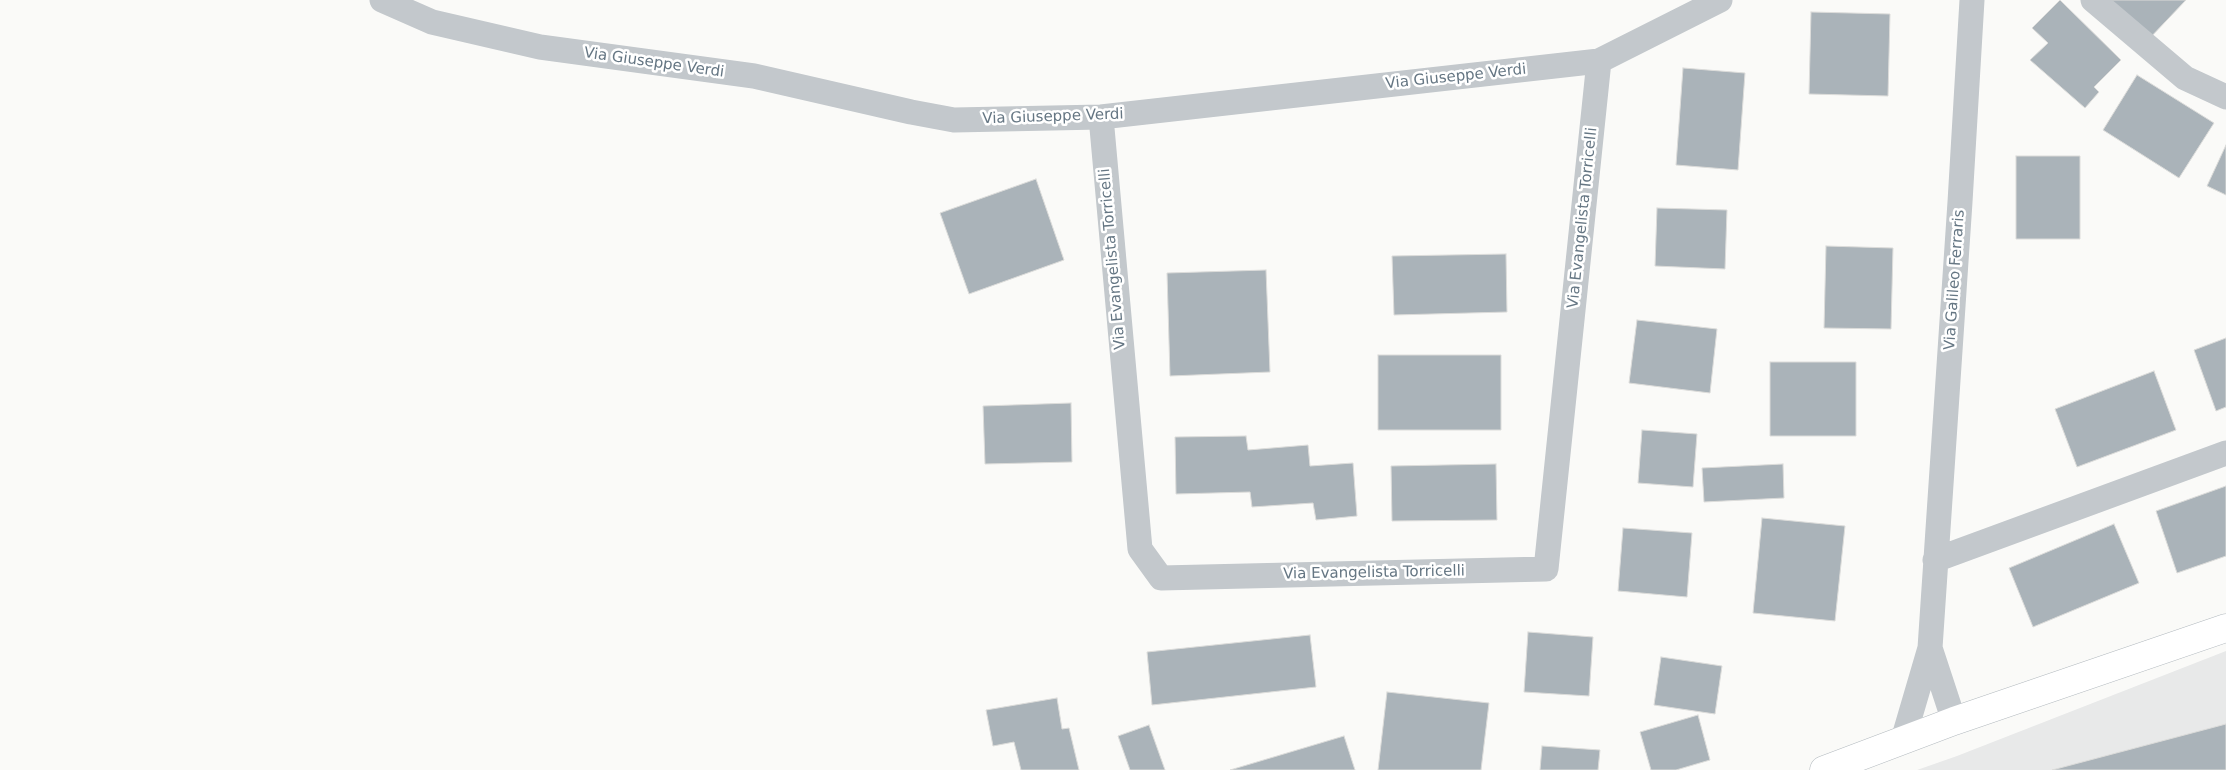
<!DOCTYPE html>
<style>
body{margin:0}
canvas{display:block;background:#fafaf8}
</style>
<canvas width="2226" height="770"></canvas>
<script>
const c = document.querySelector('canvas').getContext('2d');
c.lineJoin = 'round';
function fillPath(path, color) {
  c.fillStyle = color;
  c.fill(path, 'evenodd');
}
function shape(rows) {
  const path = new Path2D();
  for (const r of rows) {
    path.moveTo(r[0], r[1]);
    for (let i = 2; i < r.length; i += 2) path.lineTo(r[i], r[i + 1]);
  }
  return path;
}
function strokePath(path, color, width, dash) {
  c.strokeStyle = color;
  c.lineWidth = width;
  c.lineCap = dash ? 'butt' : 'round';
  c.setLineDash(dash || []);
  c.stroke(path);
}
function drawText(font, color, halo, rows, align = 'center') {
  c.font = font + ' "DejaVu Sans",sans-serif';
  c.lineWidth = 5;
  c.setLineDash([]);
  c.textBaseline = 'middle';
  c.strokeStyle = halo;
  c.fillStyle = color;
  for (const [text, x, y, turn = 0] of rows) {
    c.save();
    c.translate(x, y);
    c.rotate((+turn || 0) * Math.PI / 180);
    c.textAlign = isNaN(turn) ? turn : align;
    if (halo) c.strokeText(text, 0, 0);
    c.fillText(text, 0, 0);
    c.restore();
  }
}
const built = shape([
 [2226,651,2226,770,1917,770,1957,756]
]);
const building = shape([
 [2060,0,2121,60,2094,87,2099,92,2085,108,2030,60,2048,43,2032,28,2060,0],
 [2104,0,2186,0,2148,40,2104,0],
 [1811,12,1890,14,1888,96,1809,94,1811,12],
 [1683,68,1745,73,1738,170,1676,165,1683,68],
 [2137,75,2214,123,2179,178,2103,130,2137,75],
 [2226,145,2226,195,2207,186,2226,145],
 [2016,156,2080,156,2080,239,2016,239,2016,156],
 [1036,179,1064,260,969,294,940,213,1036,179],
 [1657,208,1727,210,1725,269,1655,266,1657,208],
 [1826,246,1893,248,1891,329,1824,328,1826,246],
 [1506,254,1507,312,1394,315,1392,256,1506,254],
 [1266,270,1270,372,1170,376,1167,273,1266,270],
 [1637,320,1717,329,1710,393,1629,383,1637,320],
 [2226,338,2226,407,2216,411,2194,350,2226,338],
 [1378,355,1501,355,1501,430,1378,430,1378,355],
 [1770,362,1856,362,1856,436,1770,436,1770,362],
 [2154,371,2176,430,2077,467,2055,409,2154,371],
 [1071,403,1072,462,985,464,983,406,1071,403],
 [1642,430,1697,434,1693,487,1638,483,1642,430],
 [1246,436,1248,450,1308,445,1310,466,1353,463,1357,516,1316,520,1313,503,1252,507,1250,492,1176,494,1175,437,1246,436],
 [1496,464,1497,520,1392,521,1391,466,1496,464],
 [1783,464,1784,498,1704,502,1702,468,1783,464],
 [2226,486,2226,556,2177,573,2156,511,2226,486],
 [1762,518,1845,526,1835,621,1753,613,1762,518],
 [2114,524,2139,583,2033,627,2009,568,2114,524],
 [1623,528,1692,533,1687,597,1618,591,1623,528],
 [1528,632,1593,637,1589,696,1524,692,1528,632],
 [1310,635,1316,687,1152,705,1147,652,1310,635],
 [1661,657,1722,666,1715,714,1654,705,1661,657],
 [1387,692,1489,703,1481,770,1378,770,1387,692],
 [1057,698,1062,729,1069,728,1079,770,1021,770,1014,742,993,746,986,710,1057,698],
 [1698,715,1710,760,1676,770,1651,770,1640,732,1698,715],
 [2226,724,2226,770,2052,770,2226,724],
 [1149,725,1165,770,1130,770,1118,736,1149,725],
 [1344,736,1355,770,1230,770,1344,736],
 [1542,746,1600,750,1598,770,1540,770,1542,746]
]);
const street = shape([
 [382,0,432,22,540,47,754,76,911,112,954,120,1101,117,1599,61,1720,0],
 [2093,0,2185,78,2226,97],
 [1101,117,1140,549,1161,578,1546,569,1599,61],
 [1935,560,2226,453],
 [1954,721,1930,648,1960,202,1972,0],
 [1903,740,1930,648]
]);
const secondary = shape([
 [1824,770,1954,721,2226,628]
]);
const streetNames = [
 ["Via Giuseppe Verdi",654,63,8],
 ["Via Giuseppe Verdi",1456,77,-6],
 ["Via Giuseppe Verdi",1053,117,-2],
 ["Via Evangelista Torricelli",1583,218,-84],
 ["Via Evangelista Torricelli",1113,259,-95],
 ["Via Galileo Ferraris",1955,280,-86],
 ["Via Evangelista Torricelli",1374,573,-1]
];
fillPath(built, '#e8e9e9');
fillPath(building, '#aab3b9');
strokePath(building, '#dcdcda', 1);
strokePath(secondary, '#b3babf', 29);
strokePath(street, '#c3c8cc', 25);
strokePath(secondary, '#fff', 28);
drawText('15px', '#657683', '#fff', streetNames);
</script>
